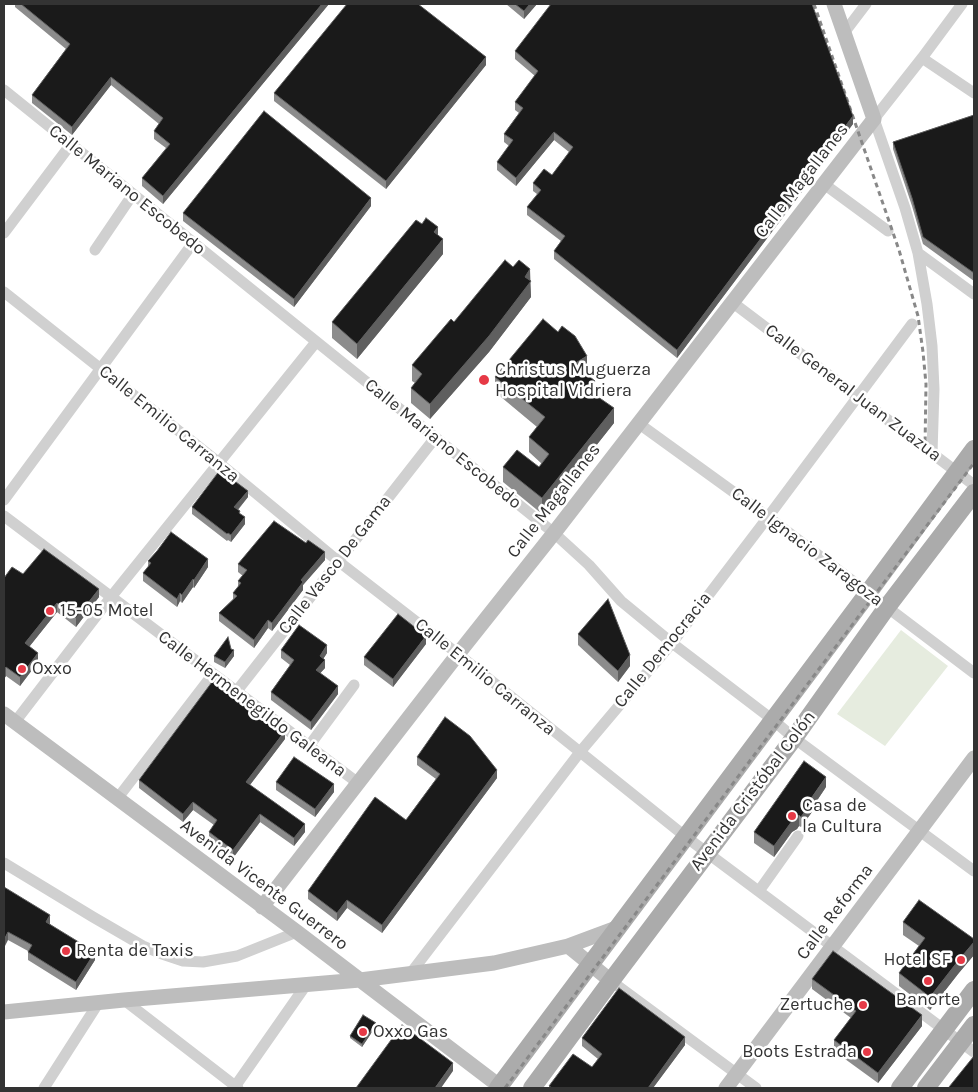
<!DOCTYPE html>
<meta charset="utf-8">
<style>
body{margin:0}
#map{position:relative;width:978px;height:1092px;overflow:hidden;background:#fff;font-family:Karla,sans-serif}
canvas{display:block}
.frame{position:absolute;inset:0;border:5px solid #333;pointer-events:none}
</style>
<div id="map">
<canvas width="978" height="1092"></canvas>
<div class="frame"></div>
</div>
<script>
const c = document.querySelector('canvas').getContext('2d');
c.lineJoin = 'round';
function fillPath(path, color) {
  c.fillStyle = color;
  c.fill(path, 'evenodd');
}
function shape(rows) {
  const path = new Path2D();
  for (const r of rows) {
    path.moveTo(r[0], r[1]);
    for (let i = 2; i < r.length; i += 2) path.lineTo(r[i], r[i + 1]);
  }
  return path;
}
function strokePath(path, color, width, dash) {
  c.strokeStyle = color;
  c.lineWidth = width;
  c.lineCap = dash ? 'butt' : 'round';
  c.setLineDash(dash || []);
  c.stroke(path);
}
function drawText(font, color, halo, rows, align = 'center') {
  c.font = font + ' Karla,sans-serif';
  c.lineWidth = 5;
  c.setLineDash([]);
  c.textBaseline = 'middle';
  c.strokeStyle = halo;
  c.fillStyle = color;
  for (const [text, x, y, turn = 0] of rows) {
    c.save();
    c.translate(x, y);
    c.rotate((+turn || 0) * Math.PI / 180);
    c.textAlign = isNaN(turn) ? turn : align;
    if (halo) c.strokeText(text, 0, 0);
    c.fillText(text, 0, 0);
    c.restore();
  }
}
const green = shape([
 [901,630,948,666,885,746,837,714]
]);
const street = shape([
 [844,33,866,4],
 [922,58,974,93],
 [4,90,554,533,589,565,621,601,672,643,773,720,794,738,974,871],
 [824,184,888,231],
 [4,233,71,144],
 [95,250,133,194],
 [918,253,974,294],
 [4,292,218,462,338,561,458,654,686,837,974,1052],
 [732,302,974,485],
 [638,423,768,517,974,673],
 [932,453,934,389,932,346,927,304,918,253,905,208,874,119,922,58,962,4],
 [4,500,193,243],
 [4,516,358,783],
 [236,692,435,438],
 [15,722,111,597,316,342],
 [309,746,354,685],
 [117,799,213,674],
 [4,863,93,917,143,946,162,954,183,961,203,962,237,956,297,932],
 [759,891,798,836],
 [410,974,580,752,672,643,768,517,912,324],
 [611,981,756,1088],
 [124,1000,238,1088],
 [44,1088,99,1002],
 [234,1088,306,985]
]);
const secondary = shape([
 [4,714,297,932,502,1088],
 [262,907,458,654,554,533,874,119,834,4],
 [568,946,611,981],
 [4,1012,124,1000,360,980,494,963,568,946,619,927],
 [726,1088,974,758]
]);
const primary = shape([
 [498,1088,868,593,974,449],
 [532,1088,611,981,794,738,887,607,974,493],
 [900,1088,974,990],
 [926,1088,974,1025]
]);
const rail = shape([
 [814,4,899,250,918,316,923,352,926,384,925,448],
 [505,1088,755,754,974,463]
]);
const wall = shape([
 [15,4,329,4,163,204,142,186,142,178,166,148,154,139,154,131,159,124,111,85,72,135,32,103,32,95,66,49,15,7],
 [506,4,537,4,524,19],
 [515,51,853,124,677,358,554,259,554,251,561,241,527,215,527,207,537,194,533,191,533,183,552,175,569,152,554,140,516,186,497,170,497,162,509,146,504,142,504,134,519,113,515,110,515,102,535,76,515,59],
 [486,65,386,189,274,101,274,93],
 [974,115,974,281,923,244,912,206,893,149,893,142],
 [371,206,294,307,183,221,183,213],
 [438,235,443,254,357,359,332,338,332,322],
 [530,281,531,297,489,352,430,419,411,403,411,388,415,383,412,381,412,365,454,322],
 [587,372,585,373,595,395,614,423,542,514,503,482,503,467,539,467,542,464,529,452,529,437,537,427,495,392,495,377],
 [248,497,238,510,245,524,231,542,228,540,227,541,192,514,192,507],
 [325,560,303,585,303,590,272,631,268,628,254,648,219,621,219,613,233,599,233,593,238,587,238,581,243,576,238,572,238,564],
 [148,561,208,567,194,588,193,587,182,603,180,601,177,607,143,581,143,573,148,567],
 [23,574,99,597,76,627,57,612,29,647,38,662,20,686,6,676,4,679,4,578],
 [578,634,630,666,618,682,578,645],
 [426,644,393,687,364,665,364,657],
 [231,649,234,656,225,668,214,662,214,656],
 [281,650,327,653,323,659,325,668,320,673,338,694,311,730,271,700,271,692,290,665,281,658],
 [285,739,250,785,305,832,294,846,260,822,233,858,209,840,209,832,214,825,193,810,183,822,139,788,139,780],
 [417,757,497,778,382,933,347,908,337,921,308,899,308,891,406,820,436,779,417,765],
 [276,782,334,792,315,817,276,790],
 [826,787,812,808,812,812,801,827,799,826,797,829,792,832,774,857,754,843,754,832],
 [4,887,50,923,50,924,95,960,76,990,28,960,28,951,8,940],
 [903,922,974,939,974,955,958,974,930,1010,899,986,899,973,919,946,903,935],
 [812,979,922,1026,878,1083,834,1051,834,1040,851,1018,812,989],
 [376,1026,362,1047,350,1038,350,1036],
 [582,1038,685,1045,653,1088,549,1088,549,1086,592,1067,598,1059,582,1046]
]);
const shadedWall = shape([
 [322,4,329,4,163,204,163,196],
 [530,4,537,4,524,19,524,11],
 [486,57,486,65,386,189,386,181],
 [111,77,111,85,72,135,72,127],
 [853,116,853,124,677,358,677,350],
 [554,132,554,140,516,186,516,178],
 [371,198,371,206,294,307,294,299],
 [438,227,438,243,434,232],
 [443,239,443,254,357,359,357,344],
 [530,269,531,297,489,352,430,419,430,404],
 [587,356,587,372,574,380,574,364],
 [595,381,595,396,588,390],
 [614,408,614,423,542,514,542,498],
 [248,491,248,497,234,514,234,507],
 [245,517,245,524,231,542,231,535],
 [325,552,325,560,303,585,303,590,272,631,272,623,301,580],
 [208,559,208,567,194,588,194,580],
 [193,579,193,587,182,603,182,595],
 [99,589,99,597,76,627,76,618],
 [180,593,180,601,177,607,177,599],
 [57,603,57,612,25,652,25,643],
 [268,620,268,628,254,648,254,640],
 [426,636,426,644,393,687,393,679],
 [327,645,327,653,320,664,320,656],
 [234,650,234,656,225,668,225,662],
 [38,653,38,662,20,686,20,677],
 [630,655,630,666,618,682,618,671],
 [325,660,325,668,316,678,316,670],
 [6,667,6,676,4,679,4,670],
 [338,686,338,694,311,730,311,722],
 [285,731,285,739,246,790,246,782],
 [497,770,497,778,382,933,382,925],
 [826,777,826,787,812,808,812,812,801,827,801,817,810,800],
 [334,784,334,792,315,817,315,809],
 [193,802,193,810,183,822,183,814],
 [260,814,260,822,233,858,233,850],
 [799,815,799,826,797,829,792,832,774,857,774,846,792,821],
 [305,824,305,832,294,846,294,838],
 [347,900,347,908,337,921,337,913],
 [50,915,50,923,46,930,46,922],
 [8,932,8,940,4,948,4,940],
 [974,942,974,955,958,974,930,1010,930,997,958,961],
 [95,952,95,960,76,990,76,982],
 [922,1015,922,1026,878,1083,878,1073],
 [376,1023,376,1026,362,1047,362,1044],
 [685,1037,685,1045,653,1088,648,1088],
 [453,1063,453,1071,441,1088,435,1088]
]);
const building = shape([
 [21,4,322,4,163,196,142,178,170,144,154,131,163,118,111,77,72,127,32,95,70,44,21,4],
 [347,4,418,4,486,57,386,181,274,93,347,4],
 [515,4,530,4,524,11,515,4],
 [551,4,812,4,853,116,677,350,554,251,565,236,527,207,541,190,533,183,544,169,552,175,573,147,554,132,516,178,497,162,513,140,504,134,523,108,515,102,538,71,515,51,551,4],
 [264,111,371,198,294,299,183,213,264,111],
 [974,115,974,273,923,237,912,198,893,142,974,115],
 [426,218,438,227,434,232,443,239,357,344,332,322,416,220,422,224,426,218],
 [505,260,513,267,519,260,530,269,525,277,531,281,489,336,430,404,411,388,422,374,412,365,451,319,454,322,505,260],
 [543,319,558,332,562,326,575,336,587,356,574,364,595,381,588,390,614,408,542,498,503,467,517,450,539,467,549,454,529,437,545,417,495,377,543,319],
 [220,470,248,491,234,507,240,511,239,513,245,517,231,535,228,533,227,534,192,507,220,470],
 [274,521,306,543,308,540,325,552,301,580,303,582,272,623,268,620,254,640,219,613,237,596,233,593,241,583,238,581,247,570,238,564,274,521],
 [171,532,208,559,194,580,193,579,182,595,180,593,177,599,143,573,151,563,148,561,157,551,171,532],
 [44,549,99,589,76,618,57,603,25,643,38,653,20,677,6,667,4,670,4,578,12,567,23,574,44,549],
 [608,599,630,655,618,671,578,634,608,599],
 [398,614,426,636,393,679,364,657,398,614],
 [299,625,327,645,320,656,325,660,316,670,338,686,311,722,271,692,294,660,281,650,299,625],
 [228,637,231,649,234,650,225,662,214,656,228,637],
 [215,678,285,731,246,782,305,824,294,838,260,814,233,850,209,832,217,820,193,802,183,814,139,780,215,678],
 [445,717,470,736,497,770,382,925,347,900,337,913,308,891,375,797,406,820,440,774,417,757,445,717],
 [294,757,334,784,315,809,276,782,294,757],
 [804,761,826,777,810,800,812,801,801,817,799,815,797,818,792,821,774,846,754,832,804,761],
 [4,887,50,915,46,922,95,952,76,982,28,952,32,945,8,932,4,940,4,887],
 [919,900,974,939,974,942,958,961,930,997,899,973,925,938,903,922,919,900],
 [833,951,922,1015,878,1073,834,1040,856,1011,812,979,833,951],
 [619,988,685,1037,648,1088,552,1088,549,1086,573,1054,592,1067,602,1054,582,1038,619,988],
 [363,1015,376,1023,362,1044,350,1036,363,1015],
 [402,1025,453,1063,435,1088,356,1088,402,1025],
 [974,1056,974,1088,950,1088,949,1087,974,1056]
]);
const markers = [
 [484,380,6,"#e63946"],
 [50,611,5,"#e63946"],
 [22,669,5,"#e63946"],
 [792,816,5,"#e63946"],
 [66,951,5,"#e63946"],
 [961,960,5,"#e63946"],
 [928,981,5,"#e63946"],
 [863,1005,5,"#e63946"],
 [363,1032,5,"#e63946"],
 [867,1052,5,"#e63946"]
];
const streetNames = [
 ["Calle Magallanes",802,181,-52],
 ["Calle Mariano Escobedo",127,190,39],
 ["Calle General Juan Zuazua",853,393,37],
 ["Calle Emilio Carranza",169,424,39],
 ["Calle Mariano Escobedo",443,444,39],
 ["Calle Magallanes",554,501,-52],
 ["Calle Ignacio Zaragoza",807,547,37],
 ["Calle Vasco De Gama",335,565,-52],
 ["Calle Democracia",663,650,-51],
 ["Calle Emilio Carranza",485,677,39],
 ["Calle Hermenegildo Galeana",252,704,37],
 ["Avenida Cristóbal Colón",753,791,-53],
 ["Avenida Vicente Guerrero",264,885,37],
 ["Calle Reforma",835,912,-53]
];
const poiNames = [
 ["Christus Muguerza",495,370],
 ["Hospital Vidriera",495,391],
 ["15-05 Motel",60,611],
 ["Oxxo",32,669],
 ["Casa de",802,806],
 ["la Cultura",802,827],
 ["Renta de Taxis",76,951],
 ["Hotel SF",951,960,"right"],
 ["Banorte",928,1000,"center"],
 ["Zertuche",853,1005,"right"],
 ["Oxxo Gas",373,1032],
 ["Boots Estrada",857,1052,"right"]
];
fillPath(green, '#e6ecdf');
strokePath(street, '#d0d0d0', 11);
strokePath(secondary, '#bdbdbd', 15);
strokePath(primary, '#ababab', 18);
strokePath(rail, '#888', 3, [5, 4]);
fillPath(wall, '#8c8c8c');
fillPath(shadedWall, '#5f5f5f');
fillPath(building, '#1a1a1a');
strokePath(building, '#5f5f5f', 1);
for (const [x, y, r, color] of markers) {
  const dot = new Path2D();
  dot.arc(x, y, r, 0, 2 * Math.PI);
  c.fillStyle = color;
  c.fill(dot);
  strokePath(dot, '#fff', 2);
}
drawText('18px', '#333', '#fff', streetNames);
drawText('18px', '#333', '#fff', poiNames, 'left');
</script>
